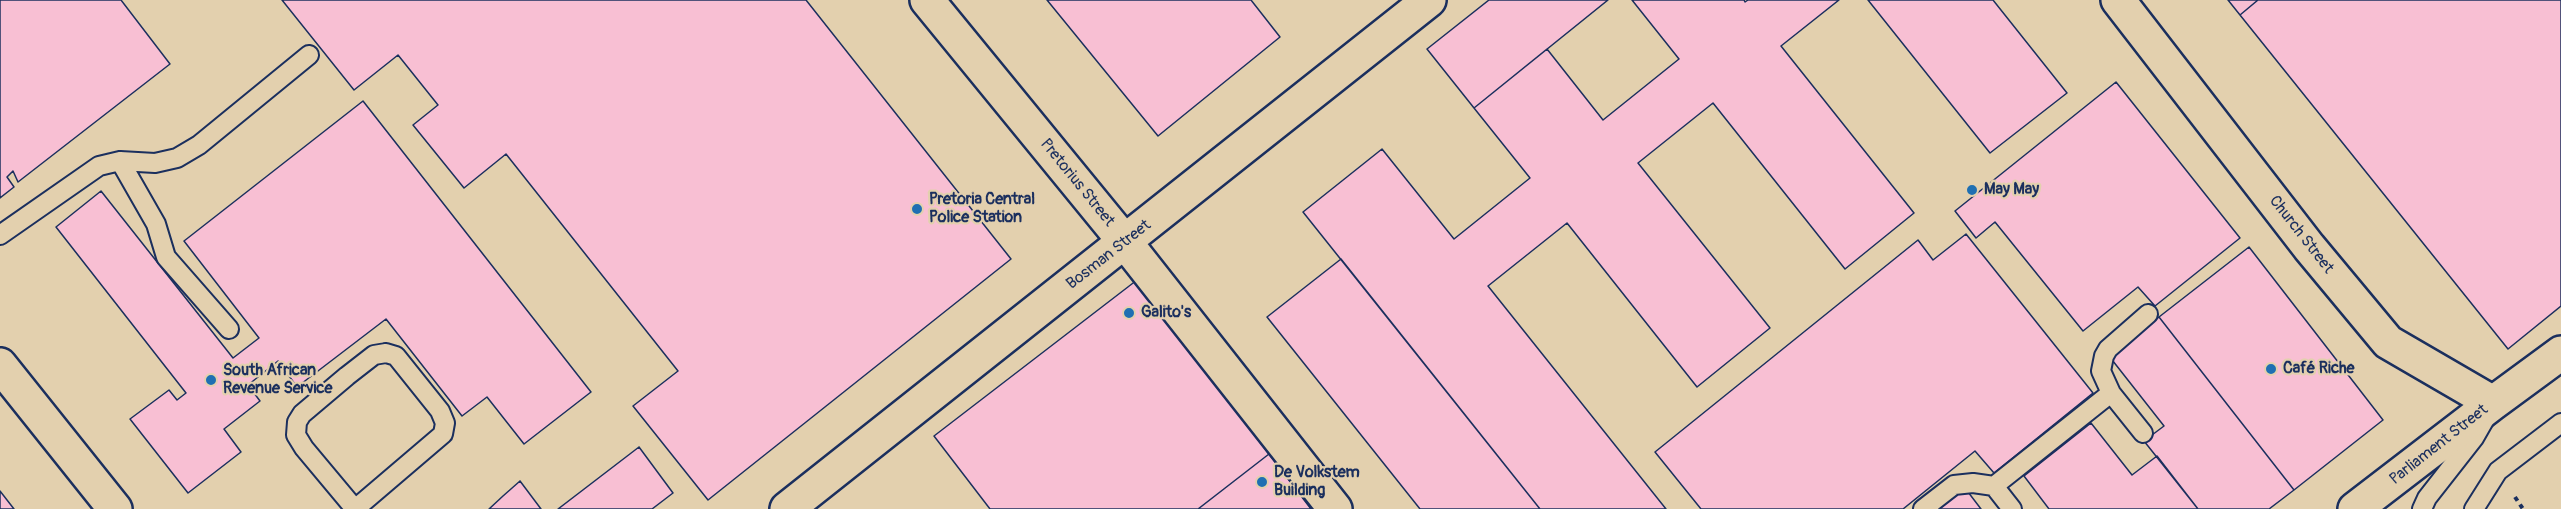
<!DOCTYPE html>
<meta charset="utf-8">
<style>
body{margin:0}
canvas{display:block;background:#e3d0ae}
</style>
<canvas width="2561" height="509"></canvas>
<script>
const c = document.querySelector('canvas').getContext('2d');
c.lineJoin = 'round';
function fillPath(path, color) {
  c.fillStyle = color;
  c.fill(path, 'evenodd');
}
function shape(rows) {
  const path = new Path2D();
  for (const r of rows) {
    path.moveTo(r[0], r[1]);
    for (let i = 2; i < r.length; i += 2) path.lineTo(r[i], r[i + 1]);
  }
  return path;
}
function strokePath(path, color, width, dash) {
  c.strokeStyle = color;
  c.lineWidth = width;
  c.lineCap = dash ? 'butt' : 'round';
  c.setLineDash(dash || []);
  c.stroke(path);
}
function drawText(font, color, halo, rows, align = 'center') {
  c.font = font + ' Pangolin,sans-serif';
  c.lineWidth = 4.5;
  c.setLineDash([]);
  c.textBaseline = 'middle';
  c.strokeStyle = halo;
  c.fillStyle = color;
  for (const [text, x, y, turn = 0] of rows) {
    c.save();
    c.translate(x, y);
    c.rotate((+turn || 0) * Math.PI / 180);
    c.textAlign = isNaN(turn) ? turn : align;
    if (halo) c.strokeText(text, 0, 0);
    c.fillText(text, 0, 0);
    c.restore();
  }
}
const building = shape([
 [0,0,121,0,170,64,18,182,13,171,7,177,14,187,0,198,0,0],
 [282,0,806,0,1011,259,708,500,633,406,678,371,506,154,464,188,413,125,438,105,398,55,354,90,282,0],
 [1047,0,1251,0,1280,37,1158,136,1047,0],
 [1489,0,1608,0,1474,108,1427,49,1489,0],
 [1632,0,1744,0,1745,2,1748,0,1839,0,1781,46,1914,213,1845,269,1713,103,1638,163,1770,328,1697,387,1567,223,1488,286,1666,509,1540,509,1303,212,1382,149,1454,239,1530,178,1474,108,1547,49,1603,120,1679,59,1632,0],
 [1868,0,1993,0,2067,93,1990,153,1868,0],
 [2228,0,2258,0,2240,15,2228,0],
 [2258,0,2561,0,2561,306,2508,349,2240,15,2258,0],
 [2116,82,2240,238,2155,306,2138,287,2083,331,1995,222,1976,238,1955,211,2116,82],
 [363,101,591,392,524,444,487,397,462,416,386,319,297,387,278,361,248,385,260,401,224,429,241,452,188,493,130,419,169,390,177,400,186,393,56,227,101,191,233,358,259,338,184,241,363,101],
 [1966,234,2093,393,1994,473,1975,451,1903,509,1701,509,1655,452,1918,240,1933,260,1966,234],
 [2249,247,2383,420,2294,490,2159,317,2249,247],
 [1341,259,1540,509,1420,509,1267,317,1341,259],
 [1137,280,1269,454,1198,509,990,509,934,436,1137,280],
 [2159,317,2294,490,2269,509,2198,509,2144,441,2164,426,2109,356,2159,317],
 [2091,423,2132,475,2157,456,2198,509,2049,509,2024,476,2091,423],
 [639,447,673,493,652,509,558,509,639,447],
 [1269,454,1311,509,1198,509,1269,454],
 [520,481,541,509,489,509,503,496,520,481],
 [1965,488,1981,509,1939,509,1965,488],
 [0,491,14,509,0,509,0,491]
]);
const path = shape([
 [2515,497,2523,509]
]);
const lane = shape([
 [120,161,156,224,166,257,229,329],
 [0,235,99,166,120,161,155,163,177,158,199,145,309,55],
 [386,353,396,356,440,411,445,423,443,434,355,509,304,448,296,435,297,422,302,414,347,376,374,355,386,353],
 [2143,433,2111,393,2101,371,2104,356,2108,349,2148,314],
 [1923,509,1954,485,1973,483,1994,486],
 [2012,509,1994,486,2111,393],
 [2422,509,2427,498,2474,438,2486,417],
 [2474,509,2498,471,2561,423]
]);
const street = shape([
 [2118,0,2309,247,2388,342,2493,403,2561,353],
 [2355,509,2493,403]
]);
const secondary = shape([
 [927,0,1125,242,1335,509],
 [0,365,115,509],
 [787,509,1429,0]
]);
const markers = [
 [1972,190,6,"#1f6fb2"],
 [917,209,6,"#1f6fb2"],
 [1129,313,6,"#1f6fb2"],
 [2271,369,6,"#1f6fb2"],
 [211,380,6,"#1f6fb2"],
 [1262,482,6,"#1f6fb2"]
];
const streetNames = [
 ["Pretorius Street",1077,183,51],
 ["Church Street",2301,235,52],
 ["Bosman Street",1109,255,-38],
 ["Parliament Street",2439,445,-38]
];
const poiNames = [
 ["May May",1984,190],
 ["Pretoria Central",929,200],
 ["Police Station",929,218],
 ["Galito's",1141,313],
 ["Café Riche",2283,369],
 ["South African",223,371],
 ["Revenue Service",223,389],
 ["De Volkstem",1274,473],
 ["Building",1274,491]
];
fillPath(building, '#f8bfd3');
strokePath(building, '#1b2f5e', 1.5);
strokePath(lane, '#1b2f5e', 22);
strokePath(street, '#1b2f5e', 38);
strokePath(secondary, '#1b2f5e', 38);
strokePath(path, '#1b2f5e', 4, [4.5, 4.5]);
strokePath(lane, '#e3d0ae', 18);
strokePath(street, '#e3d0ae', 33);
strokePath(secondary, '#e3d0ae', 33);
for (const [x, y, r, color] of markers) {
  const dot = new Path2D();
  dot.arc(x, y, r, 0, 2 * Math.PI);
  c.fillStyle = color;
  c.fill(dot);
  strokePath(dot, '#e3d0ae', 2);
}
drawText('16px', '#1b2f5e', '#e3d0ae', streetNames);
drawText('bold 16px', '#1b2f5e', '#e3d0ae', poiNames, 'left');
</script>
